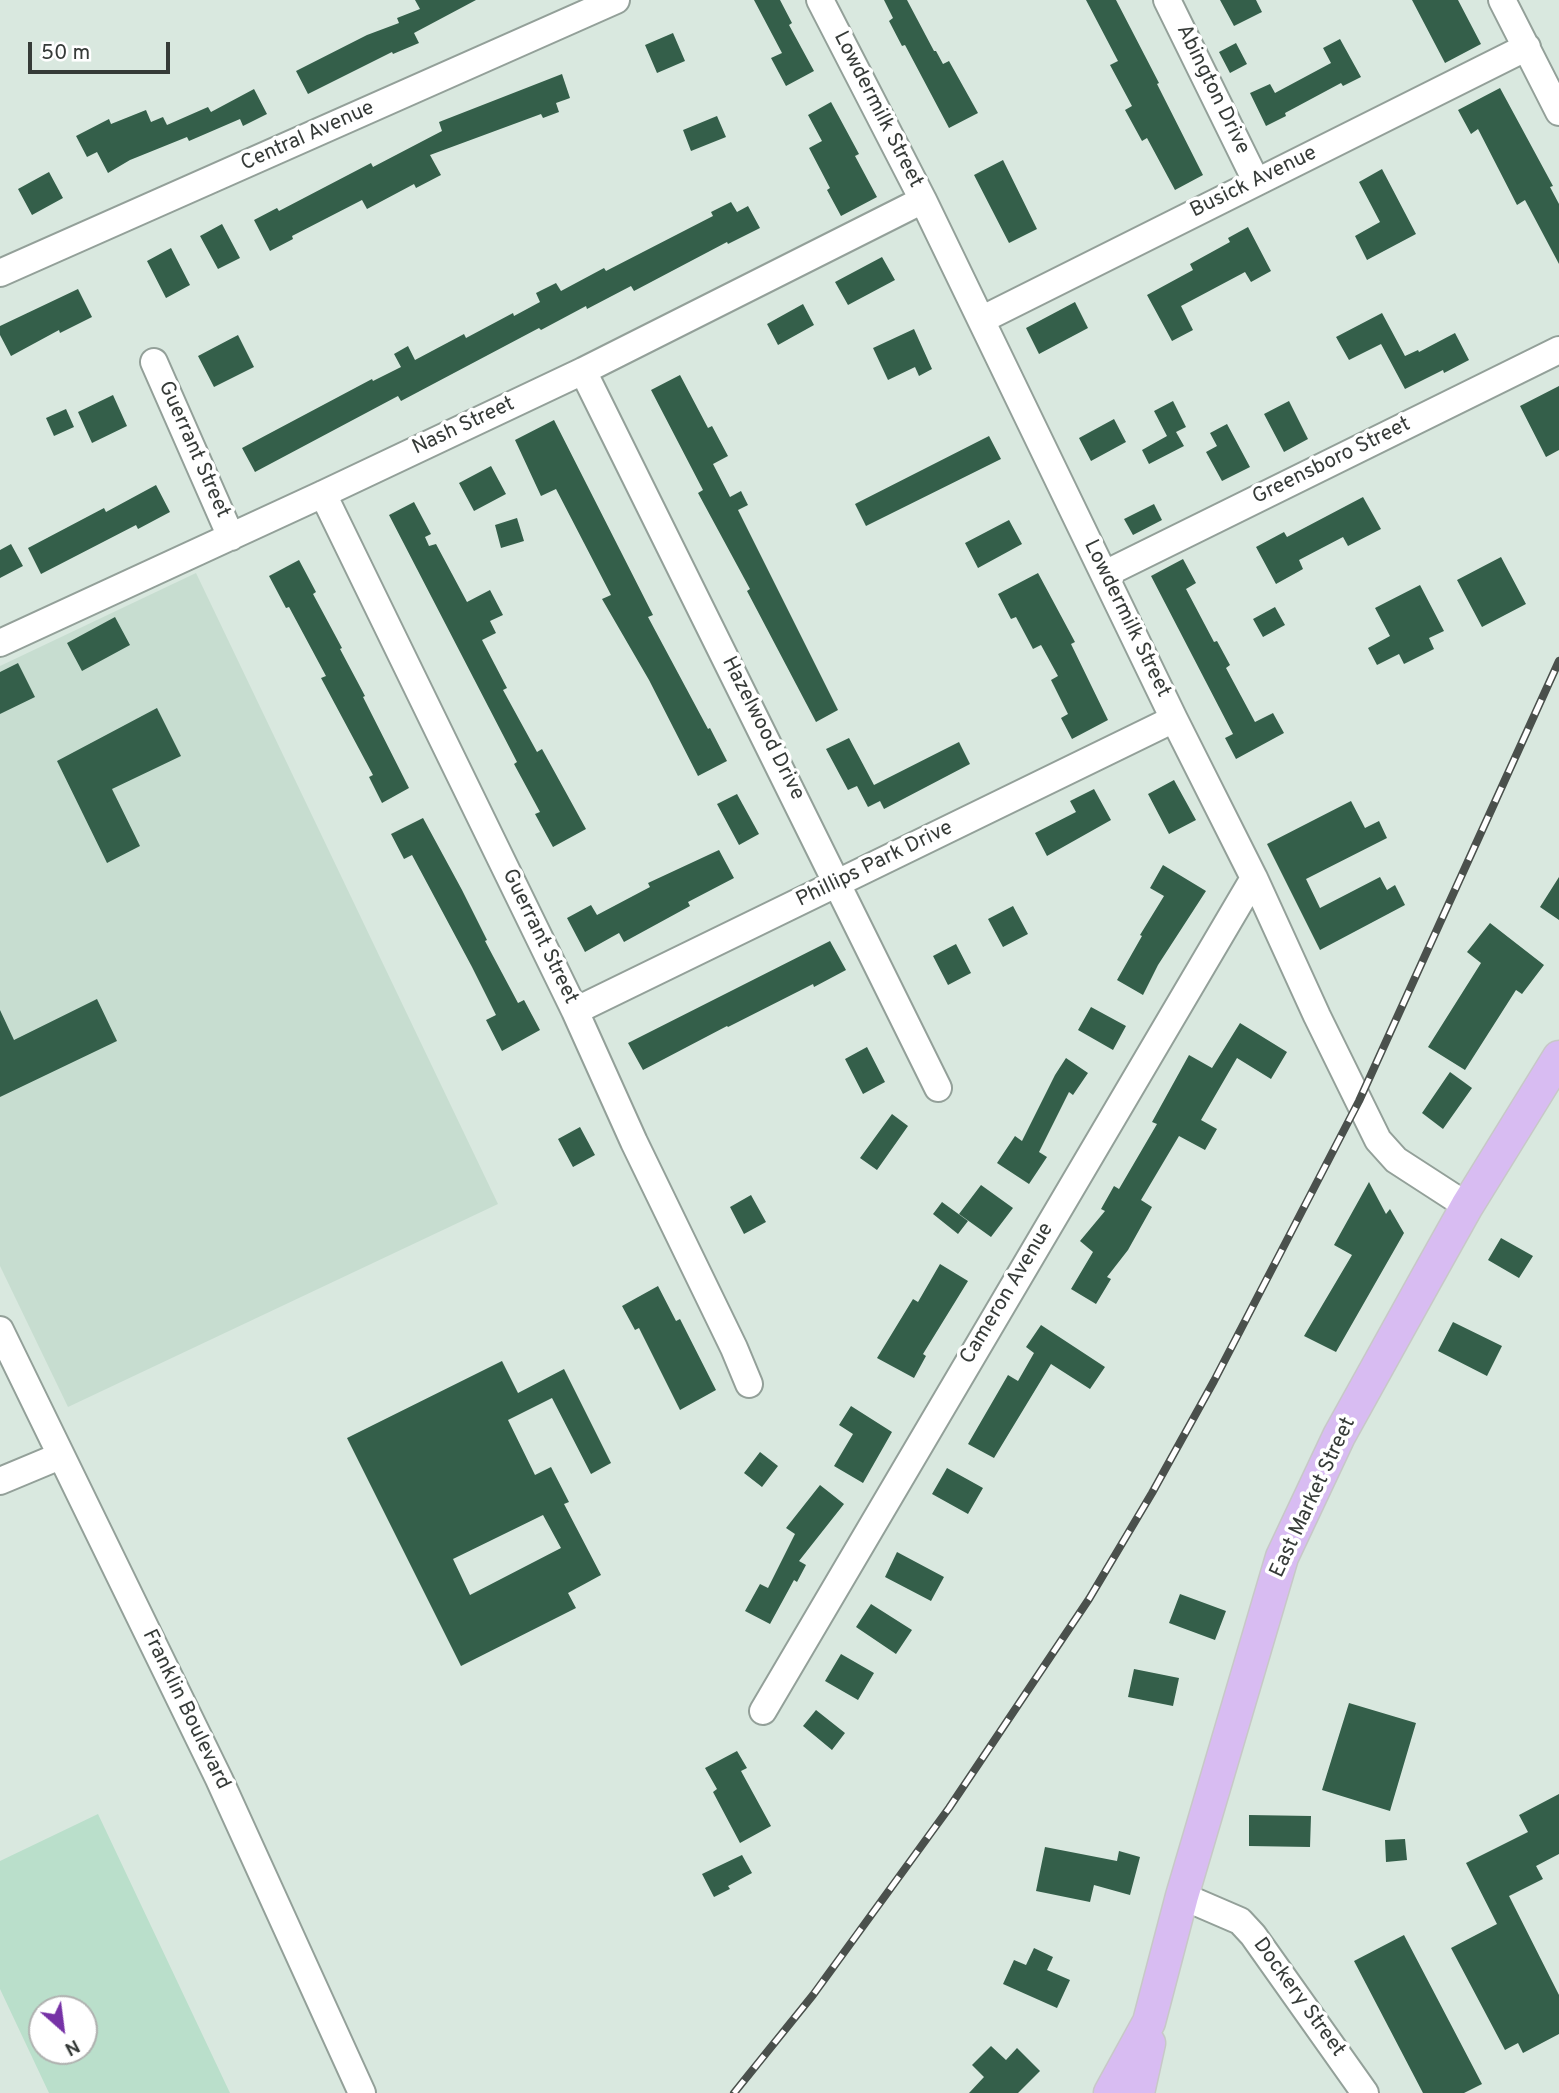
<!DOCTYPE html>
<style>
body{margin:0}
#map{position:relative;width:1559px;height:2093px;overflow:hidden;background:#d9e8df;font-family:Overpass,sans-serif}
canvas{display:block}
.north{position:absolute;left:28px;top:1995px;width:70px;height:70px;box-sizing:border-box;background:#fff;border:2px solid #afb1af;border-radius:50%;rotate:152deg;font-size:19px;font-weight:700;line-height:28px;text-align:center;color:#363b38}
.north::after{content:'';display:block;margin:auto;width:24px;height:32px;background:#7632a6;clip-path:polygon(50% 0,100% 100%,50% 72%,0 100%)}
.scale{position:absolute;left:28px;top:42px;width:142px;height:32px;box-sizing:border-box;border:4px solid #363b38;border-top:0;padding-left:9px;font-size:21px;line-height:24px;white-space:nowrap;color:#363b38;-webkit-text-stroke:5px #fff;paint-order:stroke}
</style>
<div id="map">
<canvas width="1559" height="2093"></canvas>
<div class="north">N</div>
<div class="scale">50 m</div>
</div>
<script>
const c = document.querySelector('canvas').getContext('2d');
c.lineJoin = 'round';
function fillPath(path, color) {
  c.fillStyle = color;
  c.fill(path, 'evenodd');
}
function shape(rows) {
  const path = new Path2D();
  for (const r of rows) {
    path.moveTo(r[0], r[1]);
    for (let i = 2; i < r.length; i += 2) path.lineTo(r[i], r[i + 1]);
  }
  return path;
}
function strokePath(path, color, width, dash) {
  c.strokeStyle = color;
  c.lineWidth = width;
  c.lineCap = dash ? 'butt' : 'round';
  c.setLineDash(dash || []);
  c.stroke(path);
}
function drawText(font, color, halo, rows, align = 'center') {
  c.font = font + ' Overpass,sans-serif';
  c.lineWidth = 7;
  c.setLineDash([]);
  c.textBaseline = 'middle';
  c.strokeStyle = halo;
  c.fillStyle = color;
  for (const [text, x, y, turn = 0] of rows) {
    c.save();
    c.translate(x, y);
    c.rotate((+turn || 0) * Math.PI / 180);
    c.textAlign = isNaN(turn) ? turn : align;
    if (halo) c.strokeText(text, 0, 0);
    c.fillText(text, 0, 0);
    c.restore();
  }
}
const built = shape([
 [196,573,498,1204,68,1407,0,1266,0,666]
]);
const green = shape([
 [98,1814,230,2093,49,2093,0,1989,0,1861],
 [42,2009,84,2009,84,2051,42,2051]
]);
const building = shape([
 [415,0,476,0,414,33,419,43,393,54,392,52,308,94,296,71,367,35,399,23,397,18,420,9],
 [754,0,780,0,792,23,789,25,814,71,786,86,771,58,782,53],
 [884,0,907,0,934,51,936,51,943,64,949,61,978,113,949,128,905,45,902,46,889,21,893,18],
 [1086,0,1116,0,1159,83,1157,84,1203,175,1175,190,1147,138,1142,141,1125,110,1132,106,1110,65,1118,61],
 [1220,0,1256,0,1262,12,1234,26],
 [1412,0,1458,0,1481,44,1445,63],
 [673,33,685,61,657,73,645,45],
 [1340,39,1361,77,1343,86,1341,83,1285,113,1286,116,1266,126,1250,93,1270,84,1275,93,1331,63,1323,48],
 [1236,43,1247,64,1230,73,1219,52],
 [562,74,570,98,556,103,559,112,543,118,541,114,430,155,441,175,416,188,414,184,367,209,362,200,292,236,293,239,270,251,254,220,277,208,279,211,371,163,373,167,442,131,439,122],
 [1500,88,1553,186,1550,187,1559,204,1559,264,1525,200,1517,205,1478,129,1471,134,1458,110],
 [254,89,267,114,243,126,240,119,189,141,187,137,130,160,108,173,97,152,87,157,76,136,109,119,111,124,146,110,151,122,163,117,167,125,208,107,211,112],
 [831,102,859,154,855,156,877,197,841,216,827,190,830,188,809,148,822,141,808,115],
 [717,116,726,137,691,151,683,130],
 [1003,160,1037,229,1009,243,974,175],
 [1382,169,1416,234,1367,260,1355,236,1380,222,1359,182],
 [49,172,63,198,32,215,18,189],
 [731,202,737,212,748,206,760,228,728,244,727,242,634,291,631,286,587,309,586,306,541,330,539,328,401,401,398,396,255,472,242,448,372,379,373,381,401,367,394,354,408,346,415,360,464,334,466,338,513,313,514,316,540,302,536,293,556,283,561,291,604,268,606,271,713,216,711,212],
 [222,224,240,258,218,269,200,236],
 [1248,227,1271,271,1251,282,1245,272,1181,306,1193,330,1172,341,1147,295,1193,270,1190,264,1230,242,1228,238],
 [171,248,190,285,166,298,147,261],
 [882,257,895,280,848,305,835,282],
 [78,289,92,317,60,333,59,330,11,356,0,335,0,326],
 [1075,302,1088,328,1039,354,1026,328],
 [803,304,814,325,778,345,767,324],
 [1382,313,1405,356,1418,350,1419,352,1455,333,1469,360,1444,373,1443,370,1405,389,1381,344,1349,360,1336,337],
 [914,329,932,369,919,376,915,367,888,380,873,348],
 [238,335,254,367,214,387,198,356],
 [680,375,708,428,712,426,728,456,713,464,730,497,741,491,748,505,738,510,838,710,816,722,747,591,750,589,698,493,703,490,651,390],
 [1559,386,1559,450,1546,457,1520,406],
 [113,395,127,426,92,443,78,412],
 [1173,401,1186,427,1176,432,1184,446,1149,464,1142,450,1167,436,1154,411],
 [1289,401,1308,439,1284,452,1264,414],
 [66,409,74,427,54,436,46,418],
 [1114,419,1126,442,1091,461,1079,438],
 [554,420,653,615,648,617,708,729,710,728,727,761,698,776,649,680,602,599,611,595,556,489,541,496,515,440],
 [1227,424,1250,467,1222,481,1206,452,1217,446,1210,433],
 [989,436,1001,459,866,526,855,504],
 [491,466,506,494,474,511,459,483],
 [156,485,170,512,138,529,136,525,41,574,28,548,104,508,106,512],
 [1363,497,1381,529,1348,546,1343,537,1299,560,1303,569,1276,584,1256,547,1284,532,1287,537],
 [414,502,431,534,425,537,429,546,436,544,467,602,490,590,503,615,490,621,496,633,482,640,507,688,503,690,537,752,542,749,586,829,553,847,535,814,540,812,514,764,517,762,389,515],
 [1154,504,1162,520,1133,535,1124,519],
 [517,518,524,541,501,548,495,525],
 [1009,520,1022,544,978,568,965,543],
 [11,544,23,566,0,578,0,550],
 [1501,557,1526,604,1482,627,1457,580],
 [1183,559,1196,583,1186,589,1214,642,1217,641,1230,665,1226,668,1255,722,1273,713,1284,733,1236,759,1225,738,1233,734,1151,576],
 [299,560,316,592,313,594,342,648,340,649,365,696,363,697,409,788,382,803,369,777,373,775,321,678,326,676,289,607,286,608,269,576],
 [1038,573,1075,642,1071,644,1108,720,1072,739,1061,718,1068,714,1051,680,1058,676,1041,645,1033,649,1016,617,1011,619,998,594],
 [1420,585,1444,631,1429,638,1434,649,1404,664,1399,654,1377,665,1368,648,1390,636,1375,608],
 [1275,607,1285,625,1263,637,1253,619],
 [115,617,130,645,82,671,67,643],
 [18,663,35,697,0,714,0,672],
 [157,708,181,756,112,789,140,846,107,863,57,761],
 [849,738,874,785,959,742,970,764,884,809,880,801,868,807,857,786,848,790,826,749],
 [1174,780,1196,820,1169,834,1148,794],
 [1094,789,1111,820,1047,856,1035,833,1076,812,1070,801],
 [737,794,759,834,739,845,717,804],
 [1351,801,1365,828,1379,821,1387,838,1306,879,1320,908,1380,877,1387,890,1395,885,1405,905,1320,950,1267,844],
 [423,818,462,890,487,940,485,941,518,1003,524,1000,540,1030,502,1051,486,1020,496,1015,472,967,412,855,404,859,391,834],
 [719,850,734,878,688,902,690,906,624,942,619,933,585,952,567,918,591,905,597,915,650,887,648,883],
 [1163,865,1206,891,1158,965,1143,995,1117,980,1142,936,1140,935,1164,896,1150,888],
 [1559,877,1559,920,1540,907],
 [1013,906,1028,934,1003,947,988,919],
 [1490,923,1544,965,1522,994,1516,990,1465,1070,1428,1047,1481,963,1467,952],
 [830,941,846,970,814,987,813,984,728,1027,727,1026,643,1070,628,1043],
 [956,944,971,973,948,985,933,956],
 [97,999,117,1041,0,1097,0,1010,14,1040],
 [1091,1007,1126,1026,1113,1050,1078,1030],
 [1240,1023,1287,1052,1271,1079,1237,1058,1201,1120,1217,1129,1205,1150,1179,1136,1141,1200,1152,1207,1128,1250,1107,1277,1111,1279,1096,1304,1071,1289,1093,1252,1080,1241,1105,1211,1101,1209,1114,1186,1119,1189,1157,1124,1152,1122,1189,1055,1212,1068],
 [867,1047,885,1082,863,1094,845,1059],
 [1066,1058,1088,1073,1073,1095,1069,1092,1039,1152,1047,1157,1029,1184,997,1163,1015,1136,1022,1141,1055,1075],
 [1450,1072,1472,1088,1443,1129,1422,1113],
 [892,1114,908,1126,877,1170,860,1158],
 [580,1127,595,1155,573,1167,558,1139],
 [1369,1182,1386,1214,1390,1209,1404,1233,1336,1352,1304,1336,1352,1255,1334,1245],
 [981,1185,1013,1208,991,1237,959,1214],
 [751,1195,766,1222,744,1234,730,1207],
 [942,1202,968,1221,958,1234,933,1214],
 [1501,1238,1533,1256,1519,1278,1488,1260],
 [940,1264,968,1281,923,1354,926,1356,914,1378,877,1358,913,1299,918,1302],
 [658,1286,676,1321,680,1319,716,1390,680,1410,639,1328,635,1330,622,1306],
 [1453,1322,1502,1346,1487,1376,1438,1351],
 [1041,1325,1105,1367,1090,1389,1051,1364,994,1458,968,1444,1008,1375,1018,1381,1034,1353,1026,1347],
 [502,1361,518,1393,564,1369,611,1463,591,1474,552,1398,508,1420,535,1475,551,1467,569,1502,564,1504,601,1575,568,1593,576,1608,461,1666,347,1438],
 [543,1515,561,1548,470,1595,453,1559],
 [851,1406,892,1432,863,1483,834,1466,853,1434,839,1425],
 [760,1452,778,1466,762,1487,744,1473],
 [947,1468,983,1488,968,1514,932,1494],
 [820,1485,844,1504,799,1561,806,1565,797,1582,794,1580,770,1624,745,1611,760,1584,768,1588,795,1534,786,1528],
 [897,1552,944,1577,931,1601,885,1577],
 [1180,1594,1226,1611,1215,1640,1169,1623],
 [871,1604,912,1630,896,1654,856,1627],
 [841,1654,874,1673,858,1700,825,1681],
 [1134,1669,1179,1678,1173,1706,1128,1697],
 [1349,1703,1416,1723,1390,1811,1322,1790],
 [816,1710,845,1733,832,1750,803,1726],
 [737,1751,747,1768,741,1771,771,1826,740,1843,713,1792,717,1789,705,1768],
 [1559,1794,1559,1854,1536,1866,1543,1879,1509,1896,1559,1995,1559,2034,1523,2053,1518,2043,1505,2050,1451,1948,1497,1924,1466,1863,1528,1832,1519,1815],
 [1249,1815,1311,1816,1310,1847,1249,1846],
 [1405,1839,1407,1860,1386,1862,1385,1840],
 [1045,1847,1117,1861,1119,1851,1140,1857,1130,1895,1094,1885,1090,1902,1036,1891],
 [742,1855,752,1873,728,1886,730,1889,714,1897,702,1874],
 [1404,1935,1482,2084,1464,2093,1423,2093,1354,1961],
 [1034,1948,1053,1957,1047,1970,1070,1980,1057,2008,1003,1984,1014,1960,1026,1965],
 [991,2046,1006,2060,1017,2048,1040,2071,1018,2093,969,2093,984,2077,972,2065]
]);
const minor = shape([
 [820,0,923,200,1174,719,1254,878,1317,1016,1378,1140,1396,1160,1467,1206],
 [1167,0,1256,181],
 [1502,0,1559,112],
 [0,273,616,0],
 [981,320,1527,47],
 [154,362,231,537],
 [583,371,938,1088],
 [323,494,575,1011,634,1142,734,1348,749,1384],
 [1105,574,1559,350],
 [0,643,323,494,583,371,923,200],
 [575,1011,1174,719],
 [0,1330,219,1779,362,2093],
 [0,1481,60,1456],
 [763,1711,1254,878],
 [1182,1896,1240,1921,1253,1935,1365,2093]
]);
const major = shape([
 [1110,2093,1149,2022,1182,1896,1282,1557,1339,1436,1425,1281,1467,1206,1559,1057],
 [1138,2093,1149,2043]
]);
const rail = shape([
 [734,2093,813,1995,949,1808,1089,1599,1152,1493,1214,1381,1359,1101,1559,661]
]);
const streetNames = [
 ["Abington Drive",1212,90,64],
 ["Lowdermilk Street",877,110,63],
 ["Central Avenue",308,137,-24],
 ["Busick Avenue",1254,183,-26],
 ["Nash Street",464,427,-25],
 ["Guerrant Street",193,450,66],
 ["Greensboro Street",1332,462,-26],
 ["Lowdermilk Street",1126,619,64],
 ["Hazelwood Drive",762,729,63],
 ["Phillips Park Drive",875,865,-26],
 ["Guerrant Street",539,937,64],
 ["Cameron Avenue",1008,1294,-59],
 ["East Market Street",1314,1498,-65],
 ["Franklin Boulevard",185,1710,64],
 ["Dockery Street",1298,1998,54]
];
fillPath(built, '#c7ddd0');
fillPath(green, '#badfcb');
fillPath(building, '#345f4a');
strokePath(minor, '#93a099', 30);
strokePath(major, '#c7c8c7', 35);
strokePath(minor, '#fff', 26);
strokePath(major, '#d8bcf2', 32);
strokePath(rail, '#4a504c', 8);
strokePath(rail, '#fff', 5, [16]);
drawText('21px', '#363b38', '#fff', streetNames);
</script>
